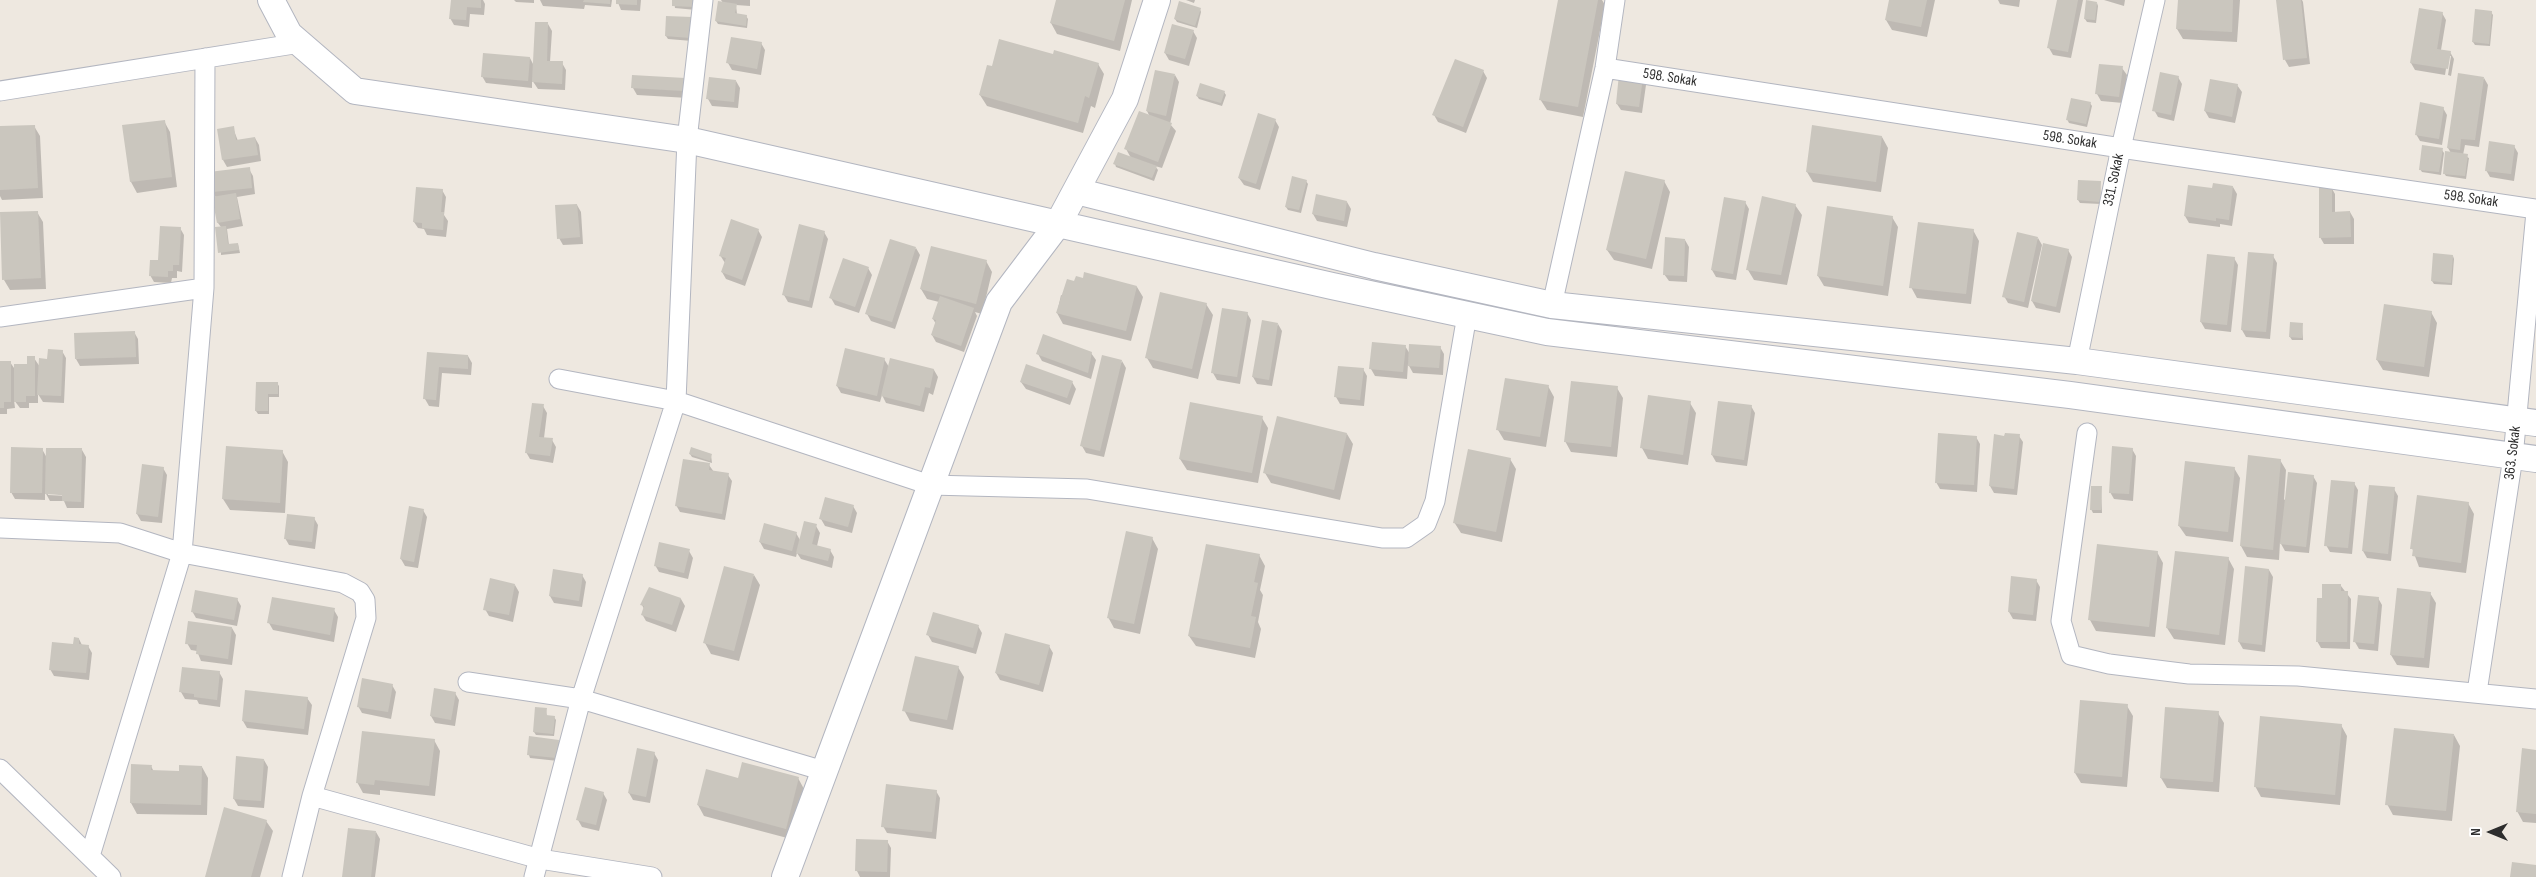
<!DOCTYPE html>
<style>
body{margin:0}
#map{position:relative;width:2536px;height:877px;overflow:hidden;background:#eee8e0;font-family:"Sofia Sans Condensed",sans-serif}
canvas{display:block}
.north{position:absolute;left:2466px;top:807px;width:50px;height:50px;-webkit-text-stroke:4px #fff;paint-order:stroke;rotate:270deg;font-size:14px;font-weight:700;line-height:20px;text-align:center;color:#2d2d2d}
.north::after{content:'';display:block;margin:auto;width:18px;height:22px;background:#2d2d2d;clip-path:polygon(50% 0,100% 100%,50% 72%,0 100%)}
</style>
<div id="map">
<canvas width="2536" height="877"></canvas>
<div class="north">N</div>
</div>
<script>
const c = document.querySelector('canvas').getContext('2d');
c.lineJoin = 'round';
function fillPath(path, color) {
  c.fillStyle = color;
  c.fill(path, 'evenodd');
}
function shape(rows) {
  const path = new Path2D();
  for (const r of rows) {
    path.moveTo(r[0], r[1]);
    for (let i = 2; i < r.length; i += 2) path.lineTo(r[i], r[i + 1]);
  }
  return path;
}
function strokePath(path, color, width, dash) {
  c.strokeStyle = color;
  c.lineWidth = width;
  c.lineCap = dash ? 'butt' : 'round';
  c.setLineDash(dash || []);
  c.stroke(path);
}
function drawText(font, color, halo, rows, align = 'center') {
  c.font = font + ' "Sofia Sans Condensed",sans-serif';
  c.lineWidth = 5;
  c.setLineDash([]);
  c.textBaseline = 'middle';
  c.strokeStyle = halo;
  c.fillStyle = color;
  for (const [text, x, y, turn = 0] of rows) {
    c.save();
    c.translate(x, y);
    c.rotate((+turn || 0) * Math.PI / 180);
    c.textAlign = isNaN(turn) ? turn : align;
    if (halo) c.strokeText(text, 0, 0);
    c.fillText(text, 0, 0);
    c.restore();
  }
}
const shadow = shape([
 [452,0,483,0,485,4,484,15,470,14,469,27,454,25,450,18],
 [514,0,534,0,534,3,516,2],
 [540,0,612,0,611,7,585,5,584,9,543,6],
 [617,0,641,0,640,11,621,10],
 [674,0,697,0,696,10,675,8],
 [721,0,750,0,750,6,736,5,737,14,746,16,748,19,747,28,718,24,716,21,723,3],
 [1057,0,1132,0,1120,51,1057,34,1051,23],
 [1186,0,1195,0,1194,3],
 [1559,0,1602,0,1605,5,1583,117,1547,110,1540,99],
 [1890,0,1935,0,1927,37,1892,30,1886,20],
 [1998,0,2020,0,2019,7,2000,4],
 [2058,0,2083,0,2071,58,2053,55,2049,48],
 [2104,0,2125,0,2124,6],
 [2179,0,2240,0,2237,42,2183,39,2177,29],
 [2278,0,2302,0,2303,2,2310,64,2289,67,2285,60],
 [2097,3,2098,6,2096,23,2087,22,2085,19],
 [1200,9,1201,12,1197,28,1177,22,1175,19],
 [2491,12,2493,15,2490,46,2475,45,2473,42],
 [2442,13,2446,20,2441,50,2450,52,2454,59,2451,76,2448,75,2451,56,2448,56,2445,75,2415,70,2411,63],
 [692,19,692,41,668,39,666,36],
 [548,24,552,31,550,62,562,63,566,70,565,90,538,89,532,80,532,88,486,83,482,76,530,58,534,66],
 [1193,31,1197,38,1189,66,1169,60,1165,53],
 [761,43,765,50,761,75,732,70,728,63],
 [1054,55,1098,64,1104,74,1095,108,1091,106,1083,133,987,106,980,95,993,67],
 [2122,68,2127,75,2123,103,2101,101,2097,94],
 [1483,71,1487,78,1466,133,1438,122,1434,115],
 [1175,75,1179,82,1170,124,1176,131,1162,168,1155,166,1158,170,1154,181,1116,167,1115,164,1131,158,1126,149,1150,117,1147,111],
 [2178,77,2182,84,2174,121,2158,117,2154,110],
 [1642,78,1646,85,1642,113,1621,110,1617,104],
 [2484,78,2488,85,2479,147,2465,145,2463,155,2469,158,2466,179,2446,176,2444,173,2451,153,2448,148],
 [684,79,688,98,637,95,633,88],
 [736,81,740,88,738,108,712,106,708,99],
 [2237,85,2242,92,2235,123,2209,118,2205,111],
 [1224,92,1226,95,1222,106,1199,99,1197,96],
 [2090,103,2092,106,2087,127,2069,123,2067,119],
 [2443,108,2447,115,2442,145,2420,141,2416,134],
 [1275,120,1279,127,1260,190,1244,185,1239,178],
 [164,121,170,132,177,187,137,193,131,182,124,126],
 [34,126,40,136,43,198,2,200,0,196,0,128],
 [233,128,238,141,255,138,259,145,261,161,227,167,223,160],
 [1882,137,1888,148,1881,192,1813,182,1807,172],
 [2514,146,2518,153,2514,181,2490,177,2486,170],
 [2442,150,2444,153,2441,175,2422,172,2420,169],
 [249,169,253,176,255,194,237,197,243,226,227,229,229,245,238,244,240,253,221,255,221,227,218,223,216,198,213,192],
 [1306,181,1308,184,1301,213,1288,210,1286,207],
 [1664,181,1670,192,1652,269,1614,260,1607,250],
 [2100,182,2101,204,2080,203,2078,200],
 [2233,187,2237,194,2232,226,2220,224,2220,227,2189,223,2185,216],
 [2331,187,2335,194,2335,213,2350,212,2354,219,2354,244,2324,244,2320,237],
 [442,190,446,197,444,215,448,221,446,237,427,235,424,229,418,228,414,222],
 [1347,202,1351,209,1347,227,1317,221,1313,214],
 [1745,202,1749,209,1736,280,1716,277,1712,270],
 [577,205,581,212,583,244,563,245,559,238],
 [1795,205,1802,215,1787,285,1754,280,1748,270],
 [37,212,43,222,46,289,10,290,4,280],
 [1892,217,1898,227,1888,296,1824,286,1818,276],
 [180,228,184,235,182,272,177,271,177,278,172,278,171,283,154,282,150,275],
 [758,230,762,237,745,286,726,279,722,272,725,263,720,255],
 [1973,230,1979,241,1971,304,1917,298,1911,287],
 [824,232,828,239,812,308,788,302,784,295],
 [2038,238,2042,245,2028,308,2008,303,2004,296],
 [1685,240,1689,247,1687,282,1669,281,1664,274],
 [916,248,920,255,895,329,871,321,867,314],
 [2068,250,2072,257,2060,313,2036,308,2032,301],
 [2208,255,2234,258,2238,265,2231,332,2205,329,2201,322],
 [2273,256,2277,263,2270,339,2246,337,2242,330],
 [2453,256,2454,259,2452,285,2434,284,2432,281],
 [986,261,992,272,982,314,975,312,977,316,964,352,936,342,932,335,936,324,933,319,939,302,927,299,921,289],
 [868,268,872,275,859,313,835,305,831,298],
 [1084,279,1137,287,1143,297,1131,341,1063,324,1057,313,1061,295,1064,296,1075,283],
 [1206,304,1213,315,1198,379,1153,368,1147,358],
 [2431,312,2437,323,2429,377,2383,370,2377,360],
 [1247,313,1251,320,1240,384,1217,380,1213,373],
 [1278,324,1282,331,1272,386,1257,384,1253,377],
 [2302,324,2303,340,2292,340,2290,337],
 [134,332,138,339,139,364,80,366,76,359],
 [1373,343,1405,346,1410,354,1440,347,1444,354,1443,375,1413,373,1408,364,1407,379,1375,376,1371,369],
 [62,351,66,358,64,403,43,402,38,394,38,403,29,403,29,408,20,408,14,400,15,408,7,409,7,414,0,414,0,362,10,362,16,371,29,366,34,358,40,367],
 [428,353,468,356,472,363,471,375,442,373,439,407,429,406,425,399],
 [1091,353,1096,360,1091,379,1042,361,1038,354],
 [884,359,889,367,934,370,938,377,933,395,929,393,924,412,886,403,882,395,880,402,841,393,837,386],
 [1122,361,1126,368,1104,457,1086,453,1082,446],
 [1363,369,1367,376,1364,406,1340,404,1336,397],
 [1021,382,1072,382,1076,389,1070,405,1026,389],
 [257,383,277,383,279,386,279,397,269,397,269,414,258,414,256,411],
 [1548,386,1554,397,1546,447,1504,440,1498,430],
 [1617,388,1623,398,1617,457,1571,452,1565,441],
 [1690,403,1696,413,1688,465,1648,459,1642,448],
 [543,406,547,413,544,438,552,440,556,447,553,463,530,459,526,452],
 [1751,406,1755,413,1747,466,1716,462,1712,455],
 [1262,418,1268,428,1258,483,1187,470,1180,459],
 [1347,434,1353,444,1340,500,1271,483,1265,473],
 [2019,436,2023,442,2017,495,1994,493,1990,486,2006,437],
 [1976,437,1980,444,1977,492,1940,489,1936,482],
 [42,449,47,458,82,450,86,457,84,508,67,508,64,501,50,501,45,492,45,500,15,499,11,492],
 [48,493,69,496,48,495],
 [2132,449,2136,456,2133,501,2114,499,2110,492],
 [282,451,288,462,285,513,230,510,223,499],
 [690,454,711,455,712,463,692,457],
 [2249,457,2280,460,2286,470,2284,500,2313,476,2317,483,2309,553,2285,551,2280,542,2279,560,2247,557,2241,546],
 [1510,459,1516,469,1502,542,1461,533,1454,522],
 [709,465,714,472,728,475,732,481,725,520,680,512,676,505],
 [163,468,167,475,162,523,141,521,137,514],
 [2234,468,2240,478,2233,542,2186,536,2179,526],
 [2354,483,2358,490,2352,554,2330,552,2326,545],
 [2101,488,2102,513,2093,513,2091,509],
 [2394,489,2398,496,2391,561,2367,558,2363,551],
 [2468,503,2474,514,2466,573,2419,567,2412,548],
 [853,506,857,513,852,533,825,526,821,519],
 [423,510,427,517,418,568,405,566,401,559],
 [314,518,318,525,315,549,289,545,285,538],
 [816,526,820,533,817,546,830,550,834,557,832,568,801,559,797,553,796,557,764,549,760,542,796,533,800,540],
 [1152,538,1158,549,1140,634,1114,628,1108,617],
 [689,551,693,558,688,579,659,572,655,565],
 [2157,552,2163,563,2155,637,2096,631,2090,620],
 [1259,555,1265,566,1260,590,1263,595,1258,622,1261,629,1255,658,1196,646,1189,636],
 [2228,558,2234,569,2225,645,2174,639,2167,628],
 [2247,568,2269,570,2273,577,2265,652,2243,649,2239,642],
 [582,575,586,582,582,607,554,603,550,596],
 [754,575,760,585,739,661,711,654,705,643],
 [2036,580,2040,587,2036,621,2013,619,2009,612],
 [515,585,519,592,513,622,489,616,485,609],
 [2341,586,2351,599,2350,649,2321,648,2317,641,2324,599],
 [650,589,681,599,685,606,676,632,646,621,642,614,644,609,642,605],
 [2430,593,2436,603,2429,668,2397,665,2391,655],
 [2378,598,2382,605,2378,651,2359,649,2355,642],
 [237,599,241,606,237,626,196,618,192,611],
 [334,610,338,617,334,642,273,630,269,623],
 [978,626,982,633,976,654,932,642,928,635],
 [232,628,236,635,232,665,201,661,197,651,191,650,187,643],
 [79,639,82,645,88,646,92,653,89,680,54,676,50,669],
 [1049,646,1053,653,1043,692,1000,680,996,673],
 [958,667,964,677,953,730,910,721,904,710],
 [219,672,223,679,220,707,199,704,197,700,185,699,181,692],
 [392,685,396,692,391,719,362,713,358,706],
 [435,689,455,693,459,700,455,726,435,723,431,716],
 [307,698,312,705,308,735,247,728,243,721],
 [2127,706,2133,716,2127,787,2081,783,2075,773],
 [546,709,547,717,554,717,556,720,554,736,536,735,534,732],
 [2218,713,2224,723,2219,792,2167,788,2161,778],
 [2341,725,2347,736,2340,805,2261,797,2255,786],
 [2454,735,2460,746,2452,821,2393,815,2387,804],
 [434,740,440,751,435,796,380,790,380,795,363,793,357,782],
 [558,741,560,744,558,761,530,758,529,755],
 [2536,751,2536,823,2523,822,2517,811],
 [654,753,658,760,650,803,633,800,629,793],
 [264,760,268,767,264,808,238,806,234,799],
 [132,766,151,766,154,772,180,772,202,767,208,778,207,815,137,814,131,803],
 [707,771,739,779,798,778,804,789,791,839,704,816,698,805],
 [936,791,940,798,936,839,887,833,883,826],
 [603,793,607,800,599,831,582,827,578,820],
 [266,821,273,831,260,877,206,877],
 [376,832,380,839,375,877,343,877],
 [887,841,891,848,890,877,860,877,857,871]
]);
const building = shape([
 [451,0,481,0,481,8,467,7,466,20,449,19],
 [584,0,610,0,610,4,583,2],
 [616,0,637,0,637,5,616,4],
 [672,0,695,0,695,7,672,6],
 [1056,0,1125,0,1114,41,1050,23],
 [1558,0,1598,0,1578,107,1539,100],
 [1889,0,1927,0,1921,27,1885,20],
 [2057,0,2078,0,2068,52,2047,48],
 [2086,0,2097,2,2095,20,2084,19],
 [2178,0,2233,0,2232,32,2176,29],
 [2276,0,2301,0,2307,58,2283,60],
 [718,1,737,4,735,13,747,15,746,26,715,21],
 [1179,1,1201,8,1195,26,1174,19],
 [2419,8,2443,12,2437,49,2451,51,2448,69,2410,63],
 [2475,9,2492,11,2489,44,2472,42],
 [666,16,692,17,691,38,665,36],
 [535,22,548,22,547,61,563,61,562,84,532,82],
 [1172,24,1194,30,1185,59,1164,53],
 [731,37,762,42,757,69,726,63],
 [999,39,1053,54,1054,50,1099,63,1089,98,1085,96,1078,123,979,95,987,65,992,66],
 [483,53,530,57,528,81,481,77],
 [1455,59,1484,70,1463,127,1432,115],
 [2099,64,2123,66,2119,97,2095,94],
 [1155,70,1175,74,1166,116,1146,111],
 [2160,72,2179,76,2171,115,2152,111],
 [2458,73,2484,77,2475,140,2461,139,2460,150,2447,148],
 [1619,74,1643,77,1639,107,1616,104],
 [632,75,685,78,684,91,631,88],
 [709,77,736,80,734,102,706,99],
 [2210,79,2238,84,2232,117,2204,111],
 [1200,83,1225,91,1221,103,1196,96],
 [2071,98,2091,102,2086,124,2066,120],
 [2420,102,2444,107,2439,139,2415,135],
 [1139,111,1172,123,1158,162,1124,149],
 [1258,113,1276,119,1256,184,1238,178],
 [165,120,172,177,130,182,122,125],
 [35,125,38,188,0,190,0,126],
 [1812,125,1882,136,1876,182,1806,172],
 [234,126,236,140,255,137,258,155,222,160,217,129],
 [2489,141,2515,145,2511,174,2485,171],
 [2422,145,2443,148,2439,172,2419,170],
 [2445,151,2468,154,2465,176,2443,174],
 [1118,152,1157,166,1152,178,1113,164],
 [250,167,252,188,212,192,209,172],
 [1625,171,1665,180,1646,259,1606,250],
 [1292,176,1307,180,1299,210,1285,207],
 [2078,180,2101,181,2100,202,2077,200],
 [2213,183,2233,186,2229,220,2216,218,2216,221,2184,216,2188,185,2212,188],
 [2319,185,2332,185,2332,212,2350,211,2351,237,2319,238],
 [416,187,443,189,441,212,444,212,443,230,422,228,422,223,413,222],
 [236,193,240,219,217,223,212,197],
 [1316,194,1347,201,1344,221,1312,214],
 [1762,196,1796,204,1781,275,1746,270],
 [1724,197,1746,201,1733,274,1711,270],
 [577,204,580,237,557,239,555,205],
 [1827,206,1893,216,1883,286,1817,276],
 [38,211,41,278,2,280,0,212],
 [731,219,759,229,742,280,721,272,726,258,719,256],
 [1918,222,1974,229,1966,294,1909,288],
 [799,224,825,231,809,301,782,295],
 [160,226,181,227,179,265,173,265,173,271,168,271,168,277,149,276,150,260,158,260],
 [226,226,228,244,238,243,239,250,218,253,215,227],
 [2017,232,2038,237,2024,302,2002,297],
 [1665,237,1685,239,1684,276,1663,275],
 [890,239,916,247,892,322,865,314],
 [2043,243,2069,249,2056,307,2031,301],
 [931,246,987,260,976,304,920,289],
 [2248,252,2274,254,2266,332,2241,330],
 [2433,253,2453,255,2451,283,2431,281],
 [2207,254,2235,257,2227,325,2200,322],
 [843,258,869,267,855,307,829,298],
 [1084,272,1137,286,1126,331,1056,313,1067,279,1074,281,1076,276,1083,278],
 [1160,292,1207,303,1192,369,1145,358],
 [940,296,974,308,961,346,931,335,936,320,932,319],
 [2384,304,2432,311,2424,367,2376,360],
 [1222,308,1248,312,1237,377,1211,373],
 [1262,320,1278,323,1269,380,1252,377],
 [2290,322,2303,323,2302,338,2289,337],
 [135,331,136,357,75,359,74,333],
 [1043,334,1092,352,1088,373,1036,354],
 [1372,342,1406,345,1403,372,1369,369],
 [1409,344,1441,346,1439,368,1408,366],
 [845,348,885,358,877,396,836,386],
 [48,349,63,350,61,396,37,395,39,358,47,359],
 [427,352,468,355,468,369,439,367,436,400,423,399],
 [1102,355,1122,360,1100,451,1080,446],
 [27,356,35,356,35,396,26,396,26,402,14,402,14,364,27,364],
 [890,358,934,369,930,388,925,387,920,406,881,396],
 [0,361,11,361,11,402,4,402,4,408,0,408],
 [1026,364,1073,381,1067,398,1020,382],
 [1338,366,1364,368,1360,400,1334,397],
 [1505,378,1549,385,1540,437,1496,430],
 [1571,381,1618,386,1611,447,1564,442],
 [256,382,278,382,278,394,268,394,268,411,255,411],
 [1648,395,1691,401,1683,455,1640,448],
 [1718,401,1752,405,1744,460,1711,455],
 [1190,402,1263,416,1252,473,1179,459],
 [532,403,544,404,539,437,553,438,550,456,525,453],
 [1277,416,1347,433,1334,490,1263,473],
 [1938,433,1977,436,1974,485,1935,483],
 [2005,433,2020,434,2014,489,1989,486,1994,434,2004,436],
 [226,446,283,450,280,503,222,499],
 [2112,446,2133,448,2129,494,2109,493],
 [11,447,43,448,42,493,10,493],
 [691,447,712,454,710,461,689,454],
 [46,448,82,448,81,502,62,501,62,495,45,494],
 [1468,449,1511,458,1496,532,1453,523],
 [2248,455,2281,459,2273,550,2240,546],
 [683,459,710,463,709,470,729,473,722,514,675,506],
 [2185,461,2235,467,2228,532,2178,526],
 [142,464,164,467,158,517,136,514],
 [2288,472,2314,475,2306,547,2280,544],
 [2331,480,2355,482,2348,548,2324,546],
 [2369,485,2395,487,2388,554,2362,551],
 [2091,486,2102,486,2101,510,2090,510],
 [2417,495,2469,502,2461,563,2412,556,2413,549,2410,549],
 [825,497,854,505,848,527,819,519],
 [409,506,424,509,414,562,400,559],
 [287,514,315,517,312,542,284,539],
 [804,521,817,524,812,544,831,549,828,561,796,553],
 [764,523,797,532,792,551,759,542],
 [1126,531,1153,537,1134,624,1107,618],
 [659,542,690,549,684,573,654,566],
 [1206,544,1260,554,1254,582,1258,583,1251,616,1256,617,1250,648,1188,636],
 [2097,544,2158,551,2149,627,2088,620],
 [2175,551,2229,557,2219,635,2166,628],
 [724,566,754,574,734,651,703,643],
 [2245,566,2269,569,2262,645,2238,642],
 [553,569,583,574,579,601,549,596],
 [2011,576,2037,579,2033,615,2008,612],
 [490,578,515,584,509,615,483,610],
 [2322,584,2341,584,2341,591,2348,591,2347,642,2316,642,2317,598,2322,598],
 [649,587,681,598,672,625,641,615,644,606,640,605],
 [2397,588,2431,592,2424,658,2390,655],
 [195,590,238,598,234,620,191,612],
 [2358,595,2379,597,2374,644,2353,642],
 [272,597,335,608,330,635,267,623],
 [933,612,979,625,973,648,926,635],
 [188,621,232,627,228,659,196,654,197,645,185,644],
 [1005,633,1050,645,1039,685,995,673],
 [74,637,79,638,79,644,89,645,86,673,49,670,52,642,73,644],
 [915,656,959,666,947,720,902,711],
 [182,667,220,671,217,700,194,697,194,694,179,692],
 [362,678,393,684,388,712,357,707],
 [434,688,456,692,451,720,430,716],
 [245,690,308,697,304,729,242,721],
 [2080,700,2128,704,2122,777,2074,773],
 [535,707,547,708,546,715,555,716,553,734,533,732],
 [2165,707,2219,711,2213,782,2160,778],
 [2260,716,2342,724,2335,795,2254,787],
 [2394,728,2454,734,2446,811,2385,805],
 [362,731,435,739,429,786,375,780,374,785,356,783],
 [529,736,559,740,557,758,527,755],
 [637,748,655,752,646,797,628,793],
 [2522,748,2536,750,2536,814,2516,812],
 [236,756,264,759,261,801,233,799],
 [742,762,799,777,786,829,697,805,706,769,738,778],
 [131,764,152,765,151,770,179,771,179,765,202,766,201,805,130,803],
 [886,784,937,790,932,832,881,827],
 [585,787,604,792,596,825,576,820],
 [224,807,267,820,251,877,205,877],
 [348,828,376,831,371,877,342,877],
 [856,839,888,840,887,872,855,871],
 [2512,862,2536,865,2536,877,2510,877]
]);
const street = shape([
 [1605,68,2121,148,2536,209],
 [0,91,300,43],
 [1552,305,1605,68,1615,0],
 [0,317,204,288],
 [2077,361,2121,148,2155,0],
 [559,379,676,401,930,485,1087,489,1382,538,1406,538,1426,524,1435,501,1467,315],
 [2087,433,2061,621,2071,655,2109,664,2189,674,2298,676,2536,699],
 [0,528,120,533,182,553,343,583,360,592,365,600,366,618,312,796,292,877],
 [468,682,581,699,824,771],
 [2477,692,2513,457,2536,212],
 [0,769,111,877],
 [312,796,540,859,652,877],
 [90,856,182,553,204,288,205,58],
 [534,877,581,699,676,401,687,140,703,0]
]);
const secondary = shape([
 [271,0,289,34,355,91,687,140,1332,286,1547,332,2070,395,2536,459],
 [1076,191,1374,266,1552,305,2077,361,2536,423],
 [785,877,999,302,1058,224,1125,99,1157,0]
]);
const streetNames = [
 ["598. Sokak",1670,78,9],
 ["598. Sokak",2070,140,9],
 ["331. Sokak",2114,180,-78],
 ["598. Sokak",2471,199,8],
 ["363. Sokak",2513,453,-83]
];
fillPath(shadow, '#0003');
fillPath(building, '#cac6be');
strokePath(street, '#b3b6c0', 21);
strokePath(secondary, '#b3b6c0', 28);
strokePath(street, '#fff', 19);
strokePath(secondary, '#fff', 26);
drawText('15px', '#2d2d2d', '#fff', streetNames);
</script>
